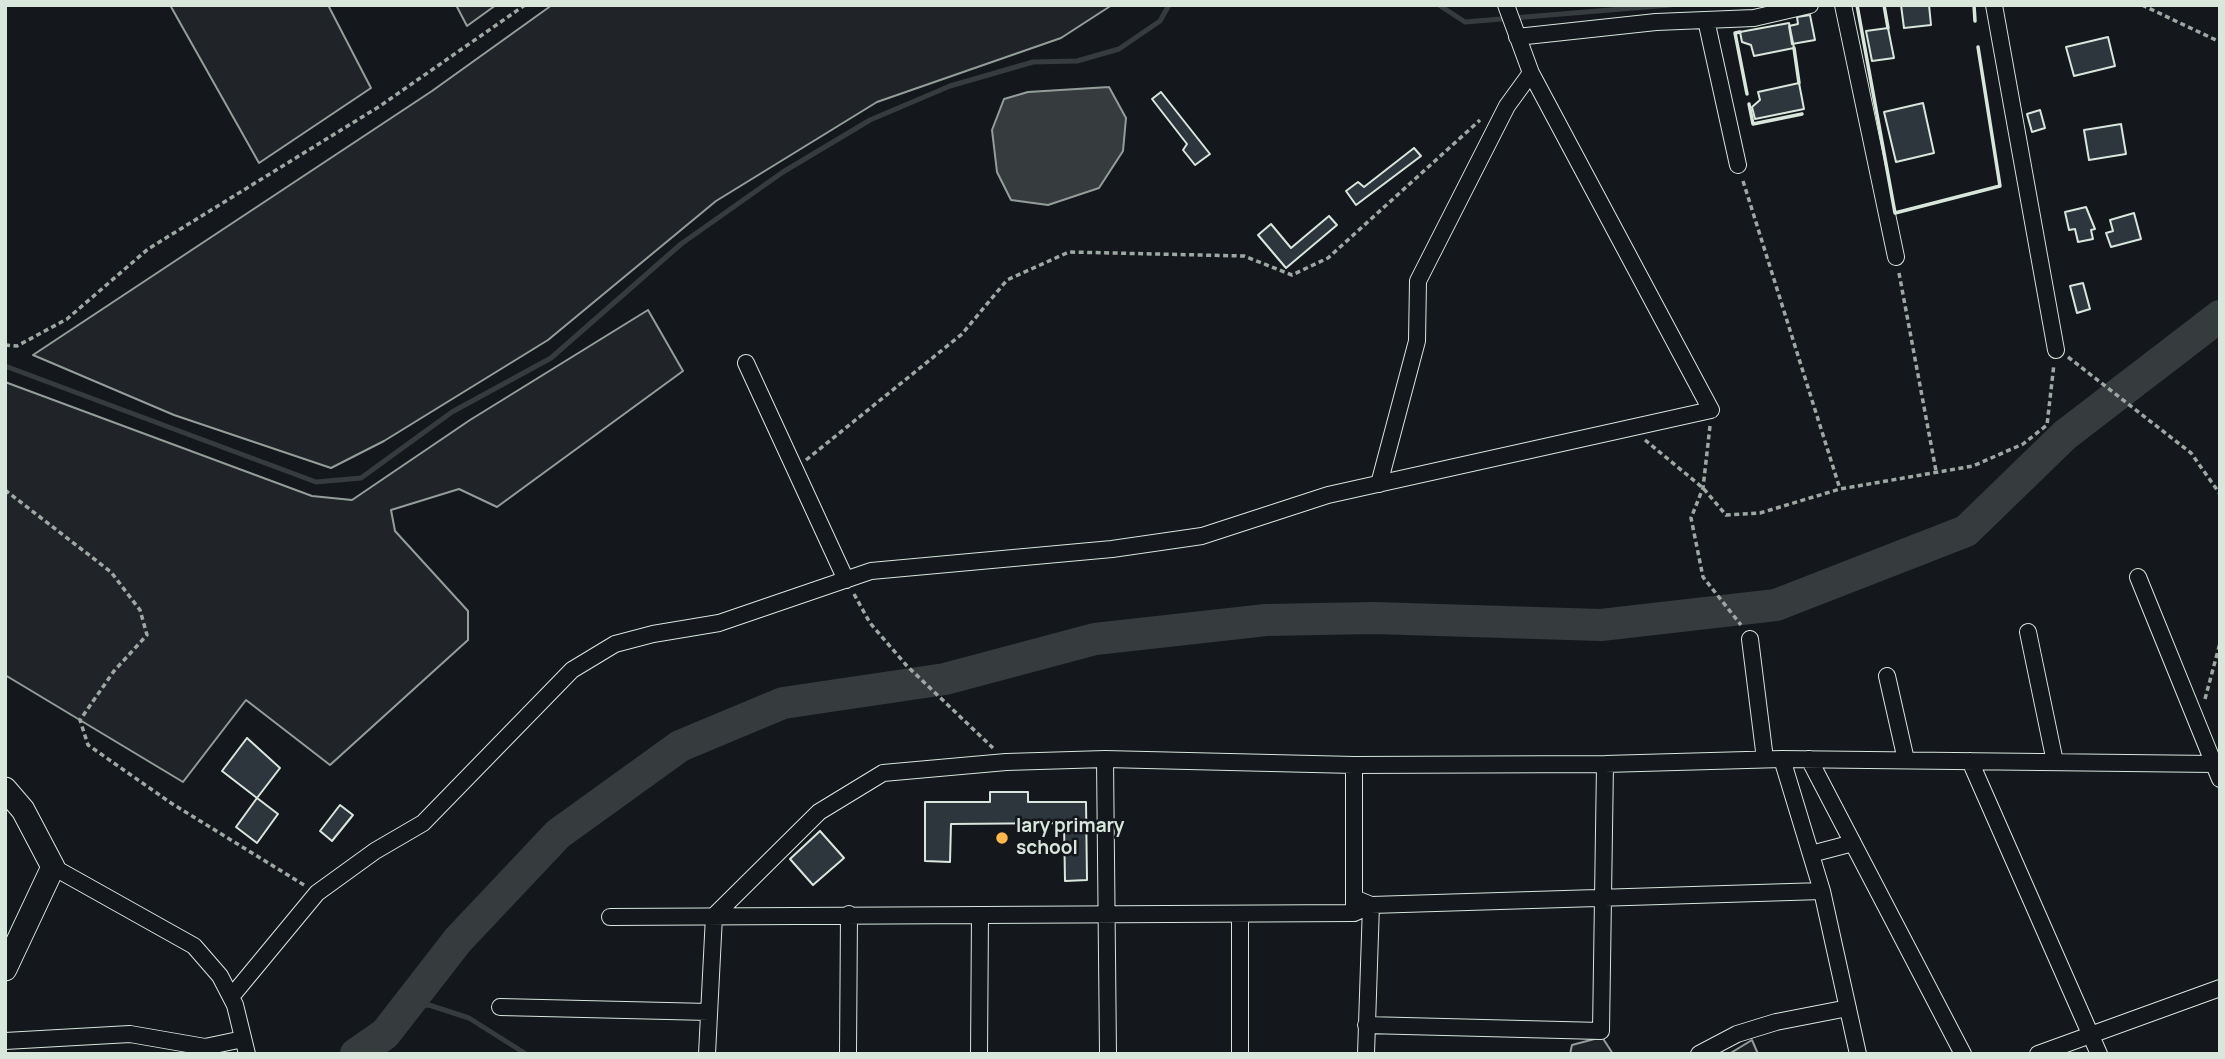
<!DOCTYPE html>
<style>
body{margin:0}
#map{position:relative;width:2225px;height:1059px;overflow:hidden;background:#14181c;font-family:Manrope,sans-serif}
canvas{display:block}
.frame{position:absolute;inset:0;border:7px solid #d8e6dc;pointer-events:none}
</style>
<div id="map">
<canvas width="2225" height="1059"></canvas>
<div class="frame"></div>
</div>
<script>
const c = document.querySelector('canvas').getContext('2d');
c.lineJoin = 'round';
function fillPath(path, color) {
  c.fillStyle = color;
  c.fill(path, 'evenodd');
}
function shape(rows) {
  const path = new Path2D();
  for (const r of rows) {
    path.moveTo(r[0], r[1]);
    for (let i = 2; i < r.length; i += 2) path.lineTo(r[i], r[i + 1]);
  }
  return path;
}
function strokePath(path, color, width, dash) {
  c.strokeStyle = color;
  c.lineWidth = width;
  c.lineCap = dash ? 'butt' : 'round';
  c.setLineDash(dash || []);
  c.stroke(path);
}
function drawText(font, color, halo, rows, align = 'center') {
  c.font = font + ' Manrope,sans-serif';
  c.lineWidth = 5;
  c.setLineDash([]);
  c.textBaseline = 'middle';
  c.strokeStyle = halo;
  c.fillStyle = color;
  for (const [text, x, y, turn = 0] of rows) {
    c.save();
    c.translate(x, y);
    c.rotate((+turn || 0) * Math.PI / 180);
    c.textAlign = isNaN(turn) ? turn : align;
    if (halo) c.strokeText(text, 0, 0);
    c.fillText(text, 0, 0);
    c.restore();
  }
}
const green = shape([
 [170,5,328,5,371,88,259,163,170,5],
 [456,5,496,5,467,26,456,5],
 [552,5,1112,5,1061,38,877,102,716,201,548,340,384,441,331,468,174,415,33,355,432,91,552,5],
 [648,310,683,371,497,507,459,489,391,510,395,531,468,611,468,640,330,765,246,700,183,782,5,675,5,382,312,496,352,500,470,420,648,310],
 [1602,1037,1613,1054,1570,1054,1572,1045,1602,1037],
 [1752,1040,1758,1054,1729,1054,1752,1040]
]);
const water = shape([
 [1109,87,1126,118,1123,151,1099,188,1048,205,1011,200,997,172,992,130,1004,99,1028,92,1109,87]
]);
const stream = shape([
 [1439,5,1465,22,1670,5],
 [5,366,316,482,361,478,452,412,551,358,681,244,783,172,870,120,950,86,1033,62,1077,61,1119,49,1160,21,1169,5],
 [406,1007,429,1005,469,1018,526,1054]
]);
const river = shape([
 [356,1054,385,1034,458,940,558,834,680,746,783,703,945,679,1095,639,1266,620,1374,618,1601,625,1776,605,1966,531,2065,435,2220,316]
]);
const building = shape([
 [1901,5,1929,5,1931,25,1904,28,1901,5],
 [1810,15,1815,40,1792,44,1789,26,1798,24,1797,17,1810,15],
 [1789,23,1794,48,1754,56,1751,45,1742,42,1740,32,1789,23],
 [1888,28,1894,58,1872,61,1866,31,1888,28],
 [2108,37,2115,66,2074,76,2066,47,2108,37],
 [1799,83,1804,109,1755,119,1752,107,1760,100,1758,92,1799,83],
 [1161,92,1210,154,1195,165,1183,150,1187,144,1152,99,1161,92],
 [1923,103,1934,153,1896,162,1884,112,1923,103],
 [2040,110,2045,128,2032,132,2027,114,2040,110],
 [2121,124,2126,154,2089,160,2084,130,2121,124],
 [1414,148,1421,156,1356,205,1346,191,1358,182,1364,187,1414,148],
 [2086,207,2095,229,2091,230,2093,239,2078,242,2075,229,2069,230,2065,212,2086,207],
 [2134,213,2141,239,2111,247,2106,233,2113,231,2110,220,2134,213],
 [1329,216,1337,225,1286,268,1258,235,1271,224,1291,248,1329,216],
 [2083,283,2090,309,2077,313,2070,286,2083,283],
 [247,738,280,768,257,798,222,771,247,738],
 [990,792,1028,792,1028,802,1086,802,1087,880,1065,881,1064,823,951,824,950,862,925,861,925,802,990,802,990,792],
 [257,798,278,814,257,843,236,827,257,798],
 [340,805,353,815,332,841,320,831,340,805],
 [820,831,844,858,813,885,790,859,820,831]
]);
const path = shape([
 [2142,5,2220,42],
 [1743,181,1840,489],
 [1899,273,1936,471],
 [5,345,17,346,67,319,148,249,380,106,525,5],
 [2068,357,2191,453,2220,494],
 [1710,426,1703,488,1691,518,1703,577,1741,625],
 [1645,440,1703,488,1726,515,1760,513,1840,489,1973,466,2023,444,2047,425,2054,364],
 [806,460,962,334,1007,280,1069,252,1244,256,1292,275,1328,258,1480,120],
 [5,490,111,572,140,610,147,635,114,671,80,720,88,745,171,803,304,885],
 [854,594,870,623,907,666,993,748],
 [2205,699,2220,643]
]);
const street = shape([
 [1843,5,1896,257],
 [1994,5,2056,350],
 [1706,20,1738,165],
 [1517,37,1656,22,1754,18,1810,5],
 [746,363,846,580],
 [1379,484,1417,341,1418,281,1507,106,1531,73],
 [2138,577,2220,779],
 [2028,632,2055,762],
 [1750,639,1765,759],
 [1887,676,1906,760],
 [1105,759,1108,1054],
 [1782,759,1822,891,1858,1054],
 [1809,759,1963,1054],
 [1970,761,2099,1054],
 [1354,765,1354,909],
 [1811,854,1853,843],
 [53,867,194,946,220,976,235,1005,247,1054],
 [1354,898,1371,905,1366,1054],
 [1240,915,1240,1054],
 [610,917,1354,913,1371,905,1822,891],
 [231,997,317,893,375,851,423,823,572,670,615,644,653,634,719,623,871,571,1112,549,1202,536,1328,495,1711,410,1531,73,1506,5],
 [500,1007,709,1012],
 [1366,1025,1601,1031,1605,764],
 [5,1041,130,1034,205,1047,243,1039],
 [707,1054,714,916,819,812,883,773,1006,762,1105,759,1354,765,1605,764,1782,759,2213,764],
 [848,1054,849,914],
 [979,1054,980,915],
 [1699,1054,1737,1034,1776,1022,1848,1008],
 [2038,1054,2220,988]
]);
const secondary = shape([
 [5,789,23,810,53,867,5,969]
]);
const wall = shape([
 [1857,5,1895,213,2000,186,1978,47],
 [1884,5,1888,28],
 [1974,5,1975,21],
 [1740,32,1735,33,1747,94],
 [1794,48,1799,83],
 [1749,104,1753,124,1802,114]
]);
const markers = [
 [1002,838,7,"#ffb74d"]
];
const poiNames = [
 ["lary primary",1016,827],
 ["school",1016,849]
];
fillPath(green, '#202428');
strokePath(green, '#939e99', 2);
fillPath(water, '#363b3e');
strokePath(water, '#939e99', 2);
strokePath(stream, '#363b3e', 5);
strokePath(river, '#363b3e', 32);
fillPath(building, '#2c363c');
strokePath(building, '#d8e6dc', 2);
strokePath(street, '#d8e6dc', 18);
strokePath(secondary, '#d8e6dc', 25);
strokePath(path, '#9da8a2', 3.5, [5, 3.5]);
strokePath(street, '#14181c', 16);
strokePath(secondary, '#14181c', 23);
strokePath(wall, '#d8e6dc', 3.5);
for (const [x, y, r, color] of markers) {
  const dot = new Path2D();
  dot.arc(x, y, r, 0, 2 * Math.PI);
  c.fillStyle = color;
  c.fill(dot);
  strokePath(dot, '#14181c', 2.5);
}
drawText('bold 19px', '#d8e6dc', '#14181c', poiNames, 'left');
</script>
